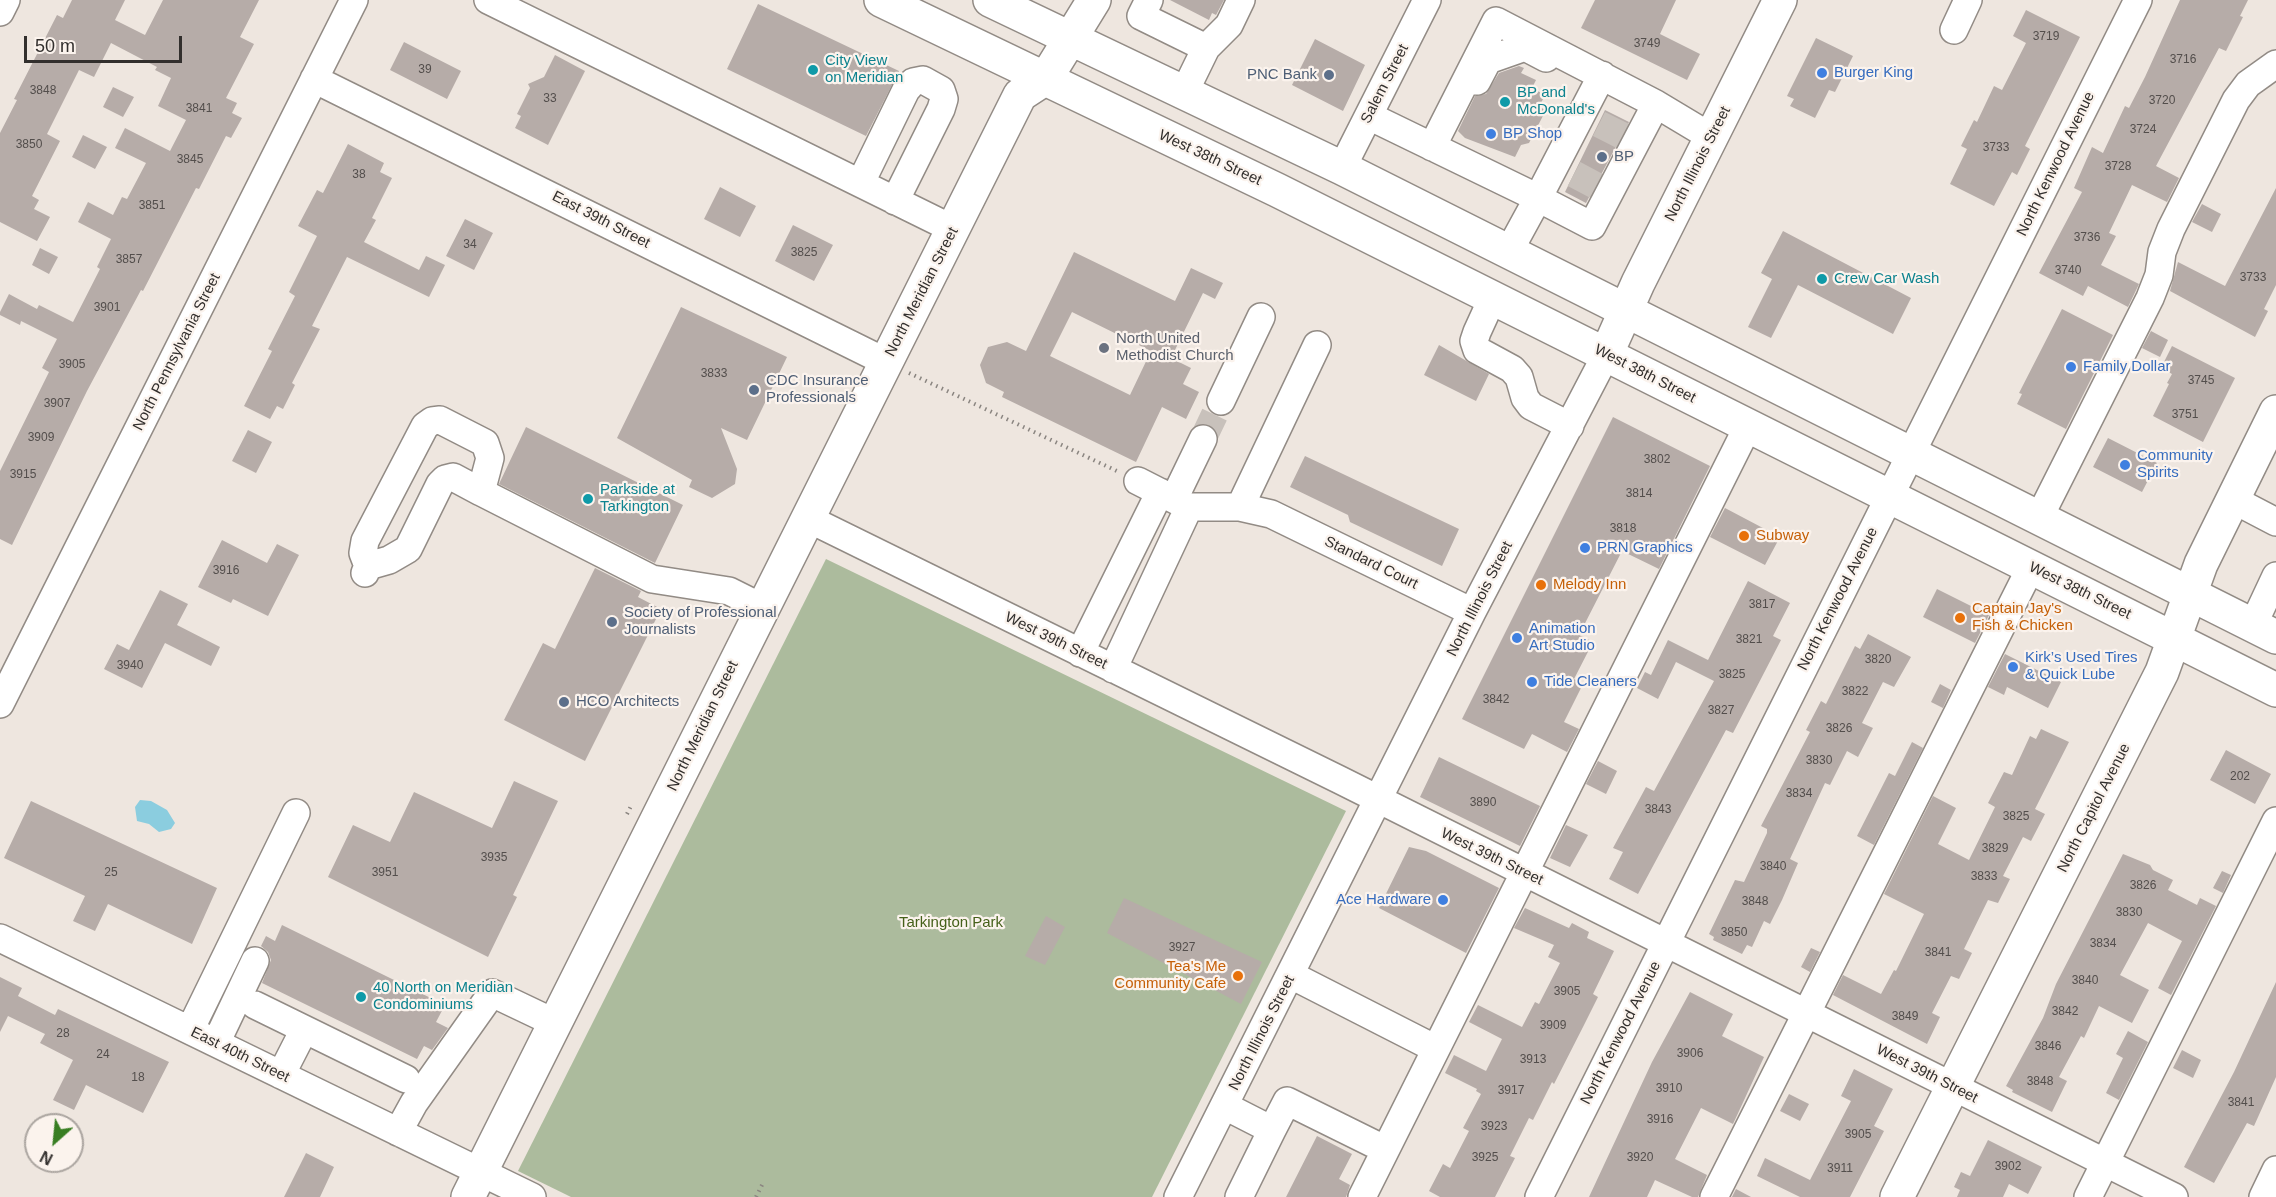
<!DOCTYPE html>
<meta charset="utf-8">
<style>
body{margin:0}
#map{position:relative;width:2276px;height:1197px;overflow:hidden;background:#eee6df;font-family:Helvetica,sans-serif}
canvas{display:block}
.north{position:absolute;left:24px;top:1113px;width:60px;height:60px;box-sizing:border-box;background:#fbf3ed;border:2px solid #aba5a0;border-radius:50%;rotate:207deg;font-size:16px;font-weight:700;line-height:24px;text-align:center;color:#322f2d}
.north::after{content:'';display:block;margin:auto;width:21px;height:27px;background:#387e22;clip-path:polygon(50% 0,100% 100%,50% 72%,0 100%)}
.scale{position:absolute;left:24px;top:36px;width:158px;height:27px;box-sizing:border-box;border:3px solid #322f2d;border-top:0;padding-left:8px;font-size:18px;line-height:21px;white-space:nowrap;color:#322f2d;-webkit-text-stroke:4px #fbf3ed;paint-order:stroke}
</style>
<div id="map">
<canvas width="2276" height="1197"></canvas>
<div class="north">N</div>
<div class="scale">50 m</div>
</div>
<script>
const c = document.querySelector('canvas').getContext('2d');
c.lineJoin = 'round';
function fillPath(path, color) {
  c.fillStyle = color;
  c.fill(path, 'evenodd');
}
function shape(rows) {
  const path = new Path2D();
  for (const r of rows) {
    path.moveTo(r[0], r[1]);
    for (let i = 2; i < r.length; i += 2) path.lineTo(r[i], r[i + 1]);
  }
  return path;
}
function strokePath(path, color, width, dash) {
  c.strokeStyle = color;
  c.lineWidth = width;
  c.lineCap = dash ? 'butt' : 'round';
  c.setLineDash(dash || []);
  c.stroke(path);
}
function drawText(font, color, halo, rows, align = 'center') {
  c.font = font + ' Helvetica,sans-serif';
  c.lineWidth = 4.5;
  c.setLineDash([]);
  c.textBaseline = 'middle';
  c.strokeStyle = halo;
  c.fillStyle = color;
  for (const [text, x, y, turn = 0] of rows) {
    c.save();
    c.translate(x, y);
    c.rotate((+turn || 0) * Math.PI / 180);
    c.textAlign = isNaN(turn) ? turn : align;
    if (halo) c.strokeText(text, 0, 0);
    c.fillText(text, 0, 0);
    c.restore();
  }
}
const green = shape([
 [826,559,1346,811,1152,1197,571,1197,518,1171]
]);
const water = shape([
 [140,800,151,801,167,810,175,823,171,829,159,832,149,824,137,821,135,807]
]);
const building = shape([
 [72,0,125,0,115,20,145,35,163,0,259,0,240,37,254,44,226,98,237,103,232,113,242,118,231,138,226,136,199,189,196,188,143,291,141,290,87,391,12,545,0,539,0,471,49,372,42,368,57,339,21,321,20,325,0,315,0,312,9,294,37,309,39,305,73,322,100,269,97,267,111,239,78,222,88,202,113,215,122,197,127,199,146,163,115,148,125,128,170,151,186,120,158,106,171,78,155,70,157,67,111,43,94,77,79,70,47,134,60,141,32,196,39,200,34,209,50,217,37,241,0,222,0,133,17,100,14,99,57,15,63,18],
 [1170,0,1224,0,1216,15,1212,13,1209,20],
 [1595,0,1676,0,1660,34,1700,54,1687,80,1581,28],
 [2180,0,2248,0,2240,16,2243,17,2226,51,2219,48,2156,166,2179,178,2167,202,2132,185,2109,233,2116,236,2101,265,2139,284,2128,307,2088,286,2083,296,2039,273,2082,192,2074,188,2092,147,2103,153,2125,106,2129,108,2145,77],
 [758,4,899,71,866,136,727,69],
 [2026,10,2080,37,2025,146,2030,149,2017,175,2012,172,1994,206,1950,184,1967,149,1961,146,1974,120,1977,122,1994,86,2002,90,2026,43,2013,36],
 [1816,38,1853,56,1835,92,1829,90,1815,118,1790,106,1794,99,1787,96],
 [1315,39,1365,65,1343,111,1292,85],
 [404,42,461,71,447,99,390,70],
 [555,55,585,71,548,145,515,128,521,116,517,114,530,88,528,84,544,77],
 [1519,66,1524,68,1521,73,1536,80,1532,88,1545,95,1539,107,1546,110,1529,143,1521,145,1515,157,1465,138,1458,131,1475,96,1486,94,1499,73],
 [113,87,134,97,123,117,103,107],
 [1605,110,1629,122,1586,203,1565,192],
 [83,135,107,147,95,169,72,157],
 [348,144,384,163,380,172,392,178,372,218,376,220,364,242,419,270,426,256,445,265,429,297,347,257,312,326,320,329,292,383,295,385,283,409,277,406,270,419,244,406,272,351,268,349,295,296,289,292,317,236,298,226,317,190,323,193],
 [720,187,756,206,740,237,704,219],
 [2276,188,2276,285,2264,309,2268,311,2255,337,2170,291,2178,262,2225,286],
 [2202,204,2221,214,2212,232,2192,222],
 [465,219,493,233,474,270,446,256],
 [793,225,833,245,814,281,775,261],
 [1783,231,1911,298,1893,334,1798,285,1771,338,1748,327,1772,279,1761,273],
 [40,248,58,257,49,274,32,265],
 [1074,252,1175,301,1191,268,1223,283,1215,299,1203,293,1171,358,1191,368,1183,384,1199,392,1186,419,1162,407,1136,462,1002,397,1004,392,986,383,980,365,988,347,1007,342,1026,351],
 [1072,312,1151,351,1130,395,1050,356],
 [681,307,787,357,747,440,721,428,737,469,735,484,712,498,689,487,692,480,617,438],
 [2062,309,2113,335,2066,429,2017,404,2022,394,2019,393],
 [2151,331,2168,340,2160,357,2142,348],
 [1439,345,1489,374,1476,401,1424,375],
 [2172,346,2235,378,2203,442,2153,416,2169,384,2167,383,2172,374,2161,368],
 [1613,417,1710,466,1659,569,1622,551,1579,635,1593,642,1574,679,1583,684,1564,722,1579,729,1567,752,1532,734,1524,749,1462,719],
 [526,427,683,505,655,563,499,484],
 [248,430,272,442,256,473,232,461],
 [2108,438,2157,463,2142,492,2093,467],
 [1305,456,1459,529,1442,566,1350,522,1348,515,1290,487],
 [1725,508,1780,537,1765,565,1710,537],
 [222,540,267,563,277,544,299,555,268,616,233,599,231,603,198,587],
 [595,568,641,591,638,597,661,609,585,761,504,720,543,643,555,649],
 [1748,581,1790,603,1773,636,1781,640,1733,733,1726,730,1638,894,1609,879,1623,852,1613,848,1646,787,1654,791,1714,681,1676,662,1658,699,1637,688,1645,672,1651,675,1668,640,1708,660],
 [1937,589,1989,615,1975,643,1923,617],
 [160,590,188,604,177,625,220,647,211,666,165,643,142,688,104,669,117,644,129,650],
 [1868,634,1911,657,1894,687,1883,682,1862,723,1873,728,1858,757,1847,751,1830,785,1825,783,1790,859,1798,863,1782,900,1770,924,1764,921,1752,947,1747,945,1742,954,1713,940,1714,937,1709,934,1735,880,1744,882,1767,833,1767,829,1761,826,1810,732,1806,730,1821,701,1826,704,1855,646,1860,649],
 [2005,654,2061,682,2048,708,2007,687,2004,695,1988,687],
 [1940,684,1951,690,1943,708,1931,702],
 [2041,729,2069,742,2035,809,2045,814,2031,841,2023,837,2003,876,2010,879,1998,903,1988,900,1964,949,1972,953,1959,979,1951,976,1932,1013,1940,1017,1927,1044,1833,995,1843,975,1881,994,1894,970,1896,971,1924,914,1884,894,1933,796,1956,808,1938,844,1969,860,1995,807,1988,803,2004,772,2012,775,2030,736,2036,739],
 [1912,742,1923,748,1874,845,1857,836,1889,773,1895,776],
 [2226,750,2271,774,2255,804,2210,780],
 [1439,757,1540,806,1520,846,1420,797],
 [1598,761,1617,771,1606,794,1586,784],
 [514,781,558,801,513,895,517,897,488,957,328,877,353,825,390,842,414,792,492,828],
 [31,801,217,888,192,944,108,904,95,931,73,921,85,896,4,858],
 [1566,825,1588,835,1570,867,1550,858],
 [1409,847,1426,851,1499,888,1466,953,1379,908],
 [2123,854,2150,865,2153,870,2173,880,2168,890,2197,905,2200,898,2216,906,2171,995,2158,988,2182,941,2148,923,2120,975,2149,990,2132,1023,2099,1006,2084,1038,2081,1036,2059,1077,2067,1081,2052,1112,2012,1092,2013,1090,2006,1086,2043,1018,2056,984],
 [2222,871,2231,875,2223,893,2213,888],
 [1124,898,1262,962,1241,1004,1107,933],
 [1525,908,1569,928,1572,923,1589,932,1587,938,1614,951,1593,994,1598,997,1583,1027,1554,1084,1552,1082,1533,1120,1529,1118,1510,1156,1515,1158,1495,1197,1440,1197,1429,1191,1443,1164,1450,1168,1469,1131,1463,1128,1481,1094,1476,1091,1477,1089,1445,1073,1454,1055,1486,1071,1502,1039,1469,1022,1478,1005,1522,1027,1535,1002,1539,1004,1560,963,1548,957,1554,945,1514,928],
 [1046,916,1065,927,1045,965,1025,956],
 [282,925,445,1005,436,1022,448,1028,432,1050,424,1046,417,1059,262,983,271,960,268,952,261,946,266,936,275,941],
 [1811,948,1820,952,1810,972,1801,967],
 [0,977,22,988,18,996,55,1015,58,1009,169,1062,143,1113,86,1085,74,1110,53,1100,73,1060,40,1043,45,1034,8,1016,0,1032],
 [2276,982,2276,1077,2254,1126,2247,1123,2214,1183,2184,1167,2234,1072],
 [1690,992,1733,1014,1722,1036,1764,1057,1733,1124,1701,1108,1675,1159,1707,1175,1698,1197,1692,1197,1655,1180,1647,1197,1589,1197,1652,1062],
 [2128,1031,2148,1042,2119,1100,2106,1093,2123,1058,2116,1054],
 [2182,1050,2201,1060,2193,1078,2173,1068],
 [1854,1069,1893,1089,1874,1126,1884,1131,1850,1197,1800,1197,1757,1176,1765,1158,1810,1180,1851,1101,1841,1096],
 [1789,1094,1809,1104,1800,1121,1780,1111],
 [1317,1136,1352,1154,1339,1179,1350,1185,1346,1197,1286,1197],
 [1988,1140,2042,1167,2028,1194,2009,1184,2003,1197,1957,1197,1960,1190,1954,1187,1961,1172,1970,1176],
 [306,1153,334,1167,320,1197,284,1197],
 [1736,1189,1751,1197,1732,1197]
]);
const minorTunnel = shape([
 [1599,124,1629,139],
 [1574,174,1604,190],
 [1203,439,1221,401]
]);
const path = shape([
 [909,373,1119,472],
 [627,814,631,806],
 [756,1197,763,1183]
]);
const minor = shape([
 [488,0,953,229],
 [1149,0,1141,16,1206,48],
 [0,12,6,0],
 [1954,30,1968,0],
 [314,79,886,362],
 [1477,81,1488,60,1525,47,1546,58],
 [1184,93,1206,48,1229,25,1241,0],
 [1369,116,1538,198,1602,75],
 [1432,147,1496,21,1656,104],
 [1342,168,1427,0],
 [865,174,906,90,913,82,923,80,941,90,944,99,941,109,895,201],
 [1508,253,1538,198,1592,226,1656,104,1711,137],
 [1493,297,1477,332,1474,341,1477,350,1512,369,1519,377,1525,398,1531,406,1570,426],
 [1221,401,1261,317],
 [1138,481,1189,507,1240,507,1271,514,1472,612],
 [1174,499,1203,439],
 [2232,499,2276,522],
 [1240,507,1317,345],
 [2039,518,2150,298,2159,275,2162,252,2171,229,2236,100,2248,84,2276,64],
 [809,519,1340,780,2174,1197],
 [368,566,389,560,408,549,440,484,445,479,453,477,481,492],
 [365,573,368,566,363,553,365,541,425,426,432,421,440,420,485,443,490,458,481,492,652,579,729,591,763,608],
 [2253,625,2276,576],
 [1080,653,1160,492],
 [1113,669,1189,507],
 [0,704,354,0],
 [0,938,532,1197],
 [1291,975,1436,1049],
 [255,1005,406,1079],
 [190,1030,296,813],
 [216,1043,255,961],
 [281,1075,304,1030],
 [1225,1106,1272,1130,1239,1197],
 [1272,1130,1287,1101,1374,1144],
 [398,1132,414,1103,492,993,555,1023],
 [1178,1197,1472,612,1606,355],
 [1362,1197,1748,426],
 [1539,1197,2138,0],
 [1714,1197,2031,567],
 [2088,1197,2276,821],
 [2263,1197,2276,1170]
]);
const major = shape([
 [881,0,1277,190,2276,690],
 [990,0,1342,168,2276,637],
 [1606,355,1638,283,1780,0],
 [468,1197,1020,95,1046,78,1094,0],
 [1897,1197,2162,672,2201,564,2276,412]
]);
const markers = [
 [813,70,6,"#0f9aa8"],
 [1822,73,6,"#3f7fe0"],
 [1329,75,6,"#5c6f8a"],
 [1505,102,6,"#0f9aa8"],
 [1491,134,6,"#3f7fe0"],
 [1602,157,6,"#5c6f8a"],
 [1822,279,6,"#0f9aa8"],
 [1104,348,6,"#6b7280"],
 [2071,367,6,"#3f7fe0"],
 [754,390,6,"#5c6f8a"],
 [2125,465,6,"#3f7fe0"],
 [588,499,6,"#0f9aa8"],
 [1744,536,6,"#e8710a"],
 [1585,548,6,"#3f7fe0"],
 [1541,585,6,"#e8710a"],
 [1960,618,6,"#e8710a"],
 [612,622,6,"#5c6f8a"],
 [1517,638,6,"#3f7fe0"],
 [2013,667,6,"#3f7fe0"],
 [1532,682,6,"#3f7fe0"],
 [564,702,6,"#5c6f8a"],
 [1443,900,6,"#3f7fe0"],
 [1238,976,6,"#e8710a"],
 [361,997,6,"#0f9aa8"]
];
const numberNames = [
 ["3719",2046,37],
 ["3749",1647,44],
 ["3716",2183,60],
 ["39",425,70],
 ["3848",43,91],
 ["33",550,99],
 ["3720",2162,101],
 ["3841",199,109],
 ["3724",2143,130],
 ["3850",29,145],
 ["3733",1996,148],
 ["3845",190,160],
 ["3728",2118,167],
 ["38",359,175],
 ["3851",152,206],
 ["3736",2087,238],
 ["34",470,245],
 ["3825",804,253],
 ["3857",129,260],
 ["3740",2068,271],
 ["3733",2253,278],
 ["3901",107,308],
 ["3905",72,365],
 ["3833",714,374],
 ["3745",2201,381],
 ["3907",57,404],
 ["3751",2185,415],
 ["3909",41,438],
 ["3802",1657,460],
 ["3915",23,475],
 ["3814",1639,494],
 ["3818",1623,529],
 ["3916",226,571],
 ["3817",1762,605],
 ["3821",1749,640],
 ["3820",1878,660],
 ["3940",130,666],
 ["3825",1732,675],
 ["3822",1855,692],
 ["3842",1496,700],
 ["3827",1721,711],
 ["3826",1839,729],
 ["3830",1819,761],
 ["202",2240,777],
 ["3834",1799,794],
 ["3890",1483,803],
 ["3843",1658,810],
 ["3825",2016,817],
 ["3829",1995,849],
 ["3935",494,858],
 ["3840",1773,867],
 ["25",111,873],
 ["3951",385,873],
 ["3833",1984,877],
 ["3826",2143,886],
 ["3848",1755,902],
 ["3830",2129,913],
 ["3850",1734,933],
 ["3834",2103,944],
 ["3927",1182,948],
 ["3841",1938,953],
 ["3840",2085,981],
 ["3905",1567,992],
 ["3842",2065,1012],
 ["3849",1905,1017],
 ["3909",1553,1026],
 ["28",63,1034],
 ["3846",2048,1047],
 ["3906",1690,1054],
 ["24",103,1055],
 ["3913",1533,1060],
 ["18",138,1078],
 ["3848",2040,1082],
 ["3910",1669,1089],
 ["3917",1511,1091],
 ["3841",2241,1103],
 ["3916",1660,1120],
 ["3923",1494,1127],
 ["3905",1858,1135],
 ["3925",1485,1158],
 ["3920",1640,1158],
 ["3902",2008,1167],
 ["3911",1840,1169]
];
const cultureNames = [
 ["City View",825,61],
 ["on Meridian",825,78],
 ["BP and",1517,93],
 ["McDonald's",1517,110],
 ["Crew Car Wash",1834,279],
 ["Parkside at",600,490],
 ["Tarkington",600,507],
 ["40 North on Meridian",373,988],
 ["Condominiums",373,1005]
];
const shopNames = [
 ["Burger King",1834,73],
 ["BP Shop",1503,134],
 ["Family Dollar",2083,367],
 ["Community",2137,456],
 ["Spirits",2137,473],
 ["PRN Graphics",1597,548],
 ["Animation",1529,629],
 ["Art Studio",1529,646],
 ["Kirk’s Used Tires",2025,658],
 ["& Quick Lube",2025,675],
 ["Tide Cleaners",1544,682],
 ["Ace Hardware",1431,900,"right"]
];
const serviceNames = [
 ["PNC Bank",1317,75,"right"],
 ["BP",1614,157],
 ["CDC Insurance",766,381],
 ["Professionals",766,398],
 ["Society of Professional",624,613],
 ["Journalists",624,630],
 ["HCO Architects",576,702]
];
const streetNames = [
 ["Salem Street",1385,84,-63],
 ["West 38th Street",1210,158,25],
 ["North Illinois Street",1698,164,-63],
 ["North Kenwood Avenue",2056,164,-64],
 ["East 39th Street",601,220,27],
 ["North Meridian Street",922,292,-63],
 ["North Pennsylvania Street",177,352,-63],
 ["West 38th Street",1645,374,27],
 ["Standard Court",1371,563,26],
 ["West 38th Street",2080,591,26],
 ["North Illinois Street",1480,599,-63],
 ["North Kenwood Avenue",1838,599,-63],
 ["West 39th Street",1056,641,26],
 ["North Meridian Street",703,726,-64],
 ["North Capitol Avenue",2094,808,-63],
 ["West 39th Street",1492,857,26],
 ["North Illinois Street",1262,1033,-63],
 ["North Kenwood Avenue",1621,1033,-63],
 ["East 40th Street",240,1055,26],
 ["West 39th Street",1927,1074,27]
];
const worshipNames = [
 ["North United",1116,339],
 ["Methodist Church",1116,356]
];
const foodNames = [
 ["Subway",1756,536],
 ["Melody Inn",1553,585],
 ["Captain Jay's",1972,609],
 ["Fish & Chicken",1972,626],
 ["Tea's Me",1226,967,"right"],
 ["Community Cafe",1226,984,"right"]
];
const parkNames = [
 ["Tarkington Park",951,923]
];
fillPath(green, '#acbb9d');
fillPath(water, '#8bcddf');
fillPath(building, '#b6aca8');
strokePath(minorTunnel, '#c8c1bb', 27, [27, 14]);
strokePath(minor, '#928b85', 30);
strokePath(major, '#928b85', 36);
strokePath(path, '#8a8580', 4, [1.5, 4.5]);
strokePath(minor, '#fff', 27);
strokePath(major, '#fff', 33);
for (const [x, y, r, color] of markers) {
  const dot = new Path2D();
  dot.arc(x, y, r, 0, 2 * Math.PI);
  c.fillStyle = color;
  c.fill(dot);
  strokePath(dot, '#fbf3ed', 2);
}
drawText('12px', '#534e4c', null, numberNames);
drawText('15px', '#0d838f', '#fbf3ed', cultureNames, 'left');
drawText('15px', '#366cbe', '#fbf3ed', shopNames, 'left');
drawText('15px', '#4e5e75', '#fbf3ed', serviceNames, 'left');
drawText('15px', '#322f2d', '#fbf3ed', streetNames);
drawText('15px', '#5b616d', '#fbf3ed', worshipNames, 'left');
drawText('15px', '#c56008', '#fbf3ed', foodNames, 'left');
drawText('15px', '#45601a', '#fbf3ed', parkNames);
</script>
